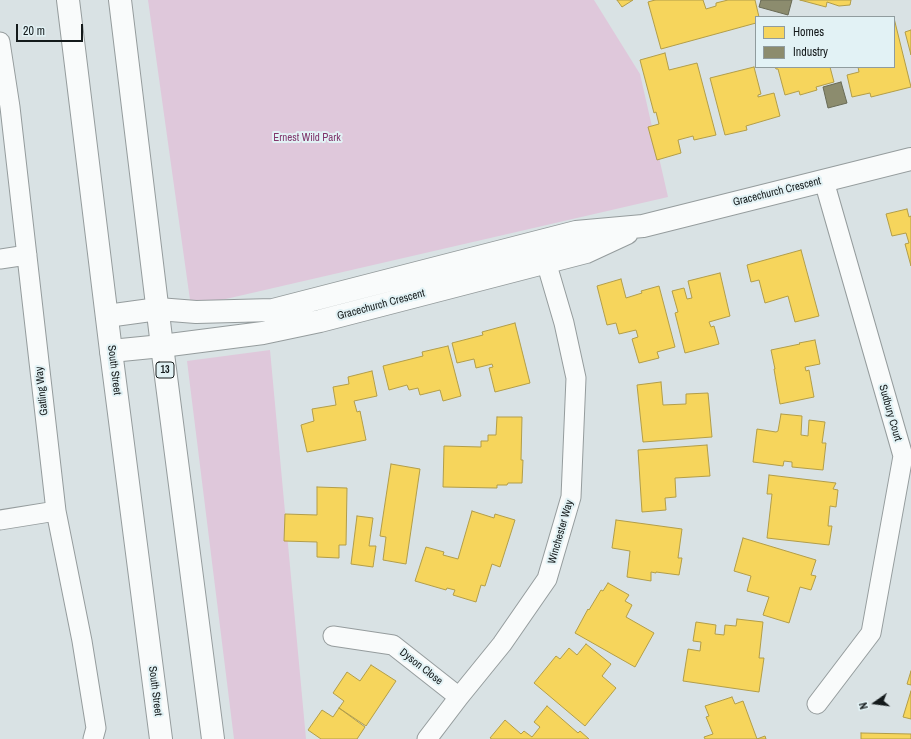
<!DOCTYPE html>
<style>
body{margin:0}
#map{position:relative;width:911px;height:739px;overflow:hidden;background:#d9e2e4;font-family:"Archivo Narrow",sans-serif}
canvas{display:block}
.legend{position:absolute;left:755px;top:16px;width:140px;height:52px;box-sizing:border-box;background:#e2f2f5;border:1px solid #909c9e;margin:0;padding:5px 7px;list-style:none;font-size:12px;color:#141a1b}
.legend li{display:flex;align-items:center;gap:8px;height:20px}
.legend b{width:20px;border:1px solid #909c9e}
.north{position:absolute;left:855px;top:683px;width:40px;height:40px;-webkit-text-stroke:3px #e2f2f5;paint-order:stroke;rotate:256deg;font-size:11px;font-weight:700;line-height:16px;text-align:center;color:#141a1b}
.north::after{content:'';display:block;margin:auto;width:14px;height:18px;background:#141a1b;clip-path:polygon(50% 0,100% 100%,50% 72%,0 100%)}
.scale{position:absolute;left:16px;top:24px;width:67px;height:18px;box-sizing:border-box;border:2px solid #141a1b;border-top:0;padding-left:5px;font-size:12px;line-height:14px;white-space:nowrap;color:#141a1b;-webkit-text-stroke:3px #e2f2f5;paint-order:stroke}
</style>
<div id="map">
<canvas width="911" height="739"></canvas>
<ul class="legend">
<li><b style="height:11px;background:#f6d55c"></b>Homes</li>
<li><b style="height:11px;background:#8c8c6e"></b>Industry</li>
</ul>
<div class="north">N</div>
<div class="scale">20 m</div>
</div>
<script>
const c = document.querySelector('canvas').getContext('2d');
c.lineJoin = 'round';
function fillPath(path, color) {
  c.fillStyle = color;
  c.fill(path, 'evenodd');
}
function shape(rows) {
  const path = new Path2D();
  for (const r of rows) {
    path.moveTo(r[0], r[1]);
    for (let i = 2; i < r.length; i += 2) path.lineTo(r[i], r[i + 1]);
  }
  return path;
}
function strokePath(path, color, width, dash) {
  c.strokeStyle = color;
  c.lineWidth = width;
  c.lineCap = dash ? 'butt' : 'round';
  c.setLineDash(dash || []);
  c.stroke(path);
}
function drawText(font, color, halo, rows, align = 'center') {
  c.font = font + ' "Archivo Narrow",sans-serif';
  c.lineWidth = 4;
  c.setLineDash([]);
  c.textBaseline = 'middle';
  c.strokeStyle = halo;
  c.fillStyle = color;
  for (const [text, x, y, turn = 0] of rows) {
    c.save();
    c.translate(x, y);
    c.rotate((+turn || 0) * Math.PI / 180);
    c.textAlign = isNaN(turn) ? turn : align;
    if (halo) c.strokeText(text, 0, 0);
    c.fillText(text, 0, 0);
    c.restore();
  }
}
const green = shape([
 [148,0,594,0,640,74,668,197,191,307],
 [270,350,306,739,234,739,187,361]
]);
const homes = shape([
 [617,0,633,0,622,7,617,0],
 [655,0,703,0,706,9,716,6,716,3,728,0,755,0,759,17,756,17,756,23,661,49,648,2,655,0],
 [800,0,851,0,850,5,839,6,827,2,826,7,800,0],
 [894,18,911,87,871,97,870,93,852,97,847,75,859,72,858,67,894,67,894,18],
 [911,30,911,55,905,32,911,30],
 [665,53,669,70,697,63,716,135,694,140,693,136,678,140,681,153,657,160,648,127,659,124,656,112,654,113,640,60,665,53],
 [754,67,761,94,758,95,758,97,774,93,780,116,746,126,747,130,725,135,710,78,754,67],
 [775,67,830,67,834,82,816,87,817,90,800,95,799,91,785,95,778,69,776,69,775,67],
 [907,209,909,217,911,216,911,266,905,244,909,243,906,233,892,236,886,214,907,209],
 [801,250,819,316,795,322,788,296,765,303,759,280,751,282,747,265,801,250],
 [720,273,730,316,709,322,711,327,714,326,719,344,685,353,675,313,678,312,672,291,684,288,687,299,692,298,688,281,720,273],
 [621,279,626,298,642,293,641,291,659,286,675,347,657,352,659,358,639,363,632,339,638,337,636,330,619,334,616,323,607,325,597,286,621,279],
 [515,323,530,383,495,392,489,368,493,367,492,364,476,368,474,359,457,363,452,343,483,335,482,332,515,323],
 [815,340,820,364,805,367,806,371,809,370,814,397,780,404,774,369,775,369,771,350,800,344,799,343,815,340],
 [448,346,461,396,443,401,440,390,420,395,418,388,409,390,407,385,389,390,383,366,423,356,422,352,448,346],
 [372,371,377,396,354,401,357,412,360,411,366,440,307,452,301,425,314,421,312,409,336,405,333,387,349,384,348,377,372,371],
 [661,382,663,405,686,404,686,394,708,393,712,437,643,442,637,385,661,382],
 [781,414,802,416,801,435,808,436,809,420,825,422,822,443,826,443,823,470,792,467,792,462,784,461,783,466,753,462,757,429,776,432,778,431,781,414],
 [497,417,522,417,521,460,523,460,522,483,508,483,507,485,497,485,497,488,443,487,444,446,481,447,481,441,488,441,488,435,496,435,497,417],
 [707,445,710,476,675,478,676,497,665,498,666,510,642,512,638,450,707,445],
 [391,464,420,469,406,564,383,560,386,537,380,536,391,464],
 [769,475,836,483,833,489,838,490,836,507,830,506,828,526,832,526,829,545,767,538,772,494,767,494,769,475],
 [317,487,347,488,346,545,339,545,339,558,317,557,317,542,284,541,285,514,317,515,317,487],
 [472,511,494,518,495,514,515,520,500,567,492,564,485,586,481,585,476,602,453,595,455,590,447,588,446,590,415,581,426,547,444,552,443,555,458,559,472,511],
 [357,516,373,518,369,546,376,546,373,567,351,564,357,516],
 [616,520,682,529,678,558,682,558,679,575,656,572,656,573,651,572,651,581,627,577,630,551,612,548,616,520],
 [743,538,816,560,811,575,816,576,811,590,800,587,789,623,763,615,769,597,747,591,751,576,734,571,743,538],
 [608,583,629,595,625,601,632,605,626,617,654,633,635,667,575,633,588,609,589,610,601,590,603,591,608,583],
 [737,619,763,622,759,658,764,658,759,692,683,681,688,649,700,651,701,642,693,641,696,622,716,625,715,634,724,635,725,625,736,626,737,619],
 [586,644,611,664,602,676,616,688,585,726,534,683,556,656,560,659,569,648,577,655,586,644],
 [371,665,396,681,366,726,339,708,344,701,333,693,347,672,360,681,371,665],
 [911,671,911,685,907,684,911,671],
 [911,691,911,719,903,717,911,691],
 [732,697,735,704,743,701,757,739,765,736,766,739,705,739,704,737,713,734,706,717,709,716,705,706,732,697],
 [547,706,578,733,580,731,589,739,492,739,490,738,505,720,521,734,524,731,532,737,540,727,534,722,547,706],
 [339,708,365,727,357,739,321,739,308,730,322,710,333,717,339,708],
 [861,733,911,734,911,739,861,739,861,733]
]);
const industry = shape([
 [761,0,792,0,788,15,759,7,761,0],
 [841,82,847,103,828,108,823,87,841,82]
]);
const minor = shape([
 [0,42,10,107,56,511,82,641,96,728,93,739],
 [0,259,27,255],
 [0,520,56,511],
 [333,636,393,645,459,697],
 [817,704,871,633,903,456,824,181],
 [427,739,459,697,502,644,547,579,571,497,576,378,564,323,542,248]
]);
const tertiary = shape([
 [107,316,158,309,196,312,273,310,576,232,643,226,911,159],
 [111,351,162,346,263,333,320,321,586,252,627,233]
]);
const trunk = shape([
 [68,0,111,351,161,739],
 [120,0,162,346,213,739]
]);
const shields = [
 [165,370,18]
];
const shieldNames = [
 ["13",165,370]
];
const parkNames = [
 ["Ernest Wild Park",307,138]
];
const streetNames = [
 ["Gracechurch Crescent",777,192,-14],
 ["Gracechurch Crescent",381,305,-15],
 ["South Street",114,370,83],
 ["Gatling Way",42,391,-96],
 ["Sudbury Court",890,413,74],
 ["Winchester Way",561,532,-74],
 ["Dyson Close",421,667,38],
 ["South Street",155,691,83]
];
fillPath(green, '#dfc8db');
fillPath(homes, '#f6d55c');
strokePath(homes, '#b29d48', 1);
fillPath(industry, '#8c8c6e');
strokePath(industry, '#686a55', 1);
strokePath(minor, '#959c9d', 21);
strokePath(tertiary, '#959c9d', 24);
strokePath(trunk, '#959c9d', 24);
strokePath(minor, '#f9fbfb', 19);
strokePath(tertiary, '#f9fbfb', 22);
strokePath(trunk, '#f9fbfb', 22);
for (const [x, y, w] of shields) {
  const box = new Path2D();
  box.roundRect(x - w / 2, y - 8, w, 16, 3);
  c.fillStyle = '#e2f2f5';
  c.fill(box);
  strokePath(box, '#141a1b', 1);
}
drawText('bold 10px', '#141a1b', null, shieldNames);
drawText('11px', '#80376c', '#e2f2f5', parkNames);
drawText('11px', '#141a1b', '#e2f2f5', streetNames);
</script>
